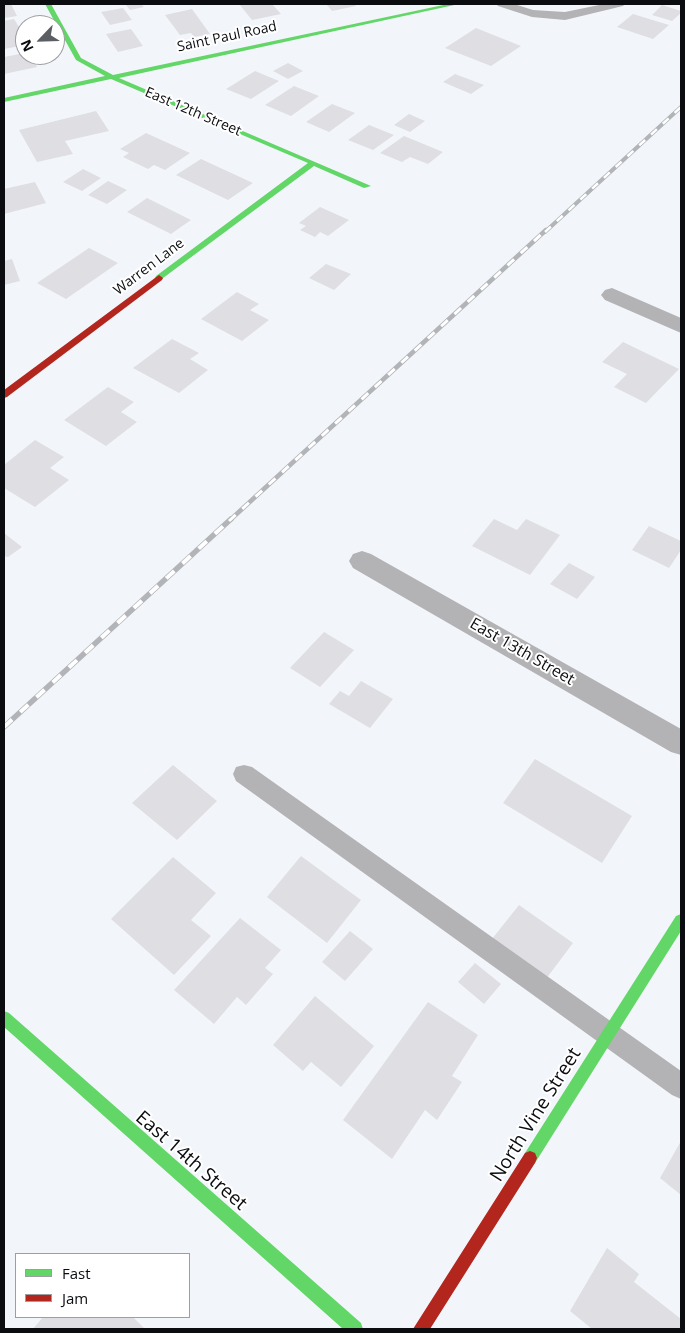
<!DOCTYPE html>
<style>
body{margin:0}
#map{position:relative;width:685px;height:1333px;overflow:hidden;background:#f2f6fb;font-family:"Open Sans",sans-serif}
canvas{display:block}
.frame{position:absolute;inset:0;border:5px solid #0a0c0f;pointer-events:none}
.legend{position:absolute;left:15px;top:1253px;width:175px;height:65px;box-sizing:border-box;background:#fff;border:1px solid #9d9e9f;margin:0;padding:6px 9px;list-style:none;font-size:15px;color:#0a0c0f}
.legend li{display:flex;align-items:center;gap:10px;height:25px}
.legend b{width:25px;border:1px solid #9d9e9f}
.north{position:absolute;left:15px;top:15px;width:50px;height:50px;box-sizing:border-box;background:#fff;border:1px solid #9d9e9f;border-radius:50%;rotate:246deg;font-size:14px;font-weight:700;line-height:20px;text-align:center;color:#0a0c0f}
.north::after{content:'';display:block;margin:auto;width:18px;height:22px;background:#5b5e62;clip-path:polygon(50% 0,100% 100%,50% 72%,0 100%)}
</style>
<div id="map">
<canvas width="685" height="1333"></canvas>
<div class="frame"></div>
<ul class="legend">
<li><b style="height:6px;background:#63d668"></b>Fast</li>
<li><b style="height:6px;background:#b3261e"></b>Jam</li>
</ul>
<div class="north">N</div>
</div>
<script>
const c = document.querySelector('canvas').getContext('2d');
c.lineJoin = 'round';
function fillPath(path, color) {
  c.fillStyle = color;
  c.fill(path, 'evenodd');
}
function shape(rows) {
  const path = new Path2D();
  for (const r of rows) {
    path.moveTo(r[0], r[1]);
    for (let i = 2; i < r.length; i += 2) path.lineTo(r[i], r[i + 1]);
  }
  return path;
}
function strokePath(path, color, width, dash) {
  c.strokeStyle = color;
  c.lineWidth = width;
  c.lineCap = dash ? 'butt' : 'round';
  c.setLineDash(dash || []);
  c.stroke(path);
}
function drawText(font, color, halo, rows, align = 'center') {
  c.font = font + ' "Open Sans",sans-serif';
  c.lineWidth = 4;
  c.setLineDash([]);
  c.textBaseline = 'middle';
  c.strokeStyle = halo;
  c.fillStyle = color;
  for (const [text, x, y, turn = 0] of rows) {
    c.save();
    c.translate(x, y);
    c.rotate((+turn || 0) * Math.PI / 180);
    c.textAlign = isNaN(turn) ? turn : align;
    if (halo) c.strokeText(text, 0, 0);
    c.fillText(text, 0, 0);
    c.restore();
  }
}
const building = shape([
 [4,4,11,4,17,16,4,18],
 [141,4,144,7,130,10,126,5],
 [239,4,272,4,281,14,252,20],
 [326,4,354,4,356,6,332,11],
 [662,5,681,11,681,13,672,21,652,15],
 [123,8,132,20,110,25,101,12],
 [192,9,210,34,194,37,191,33,180,35,165,15],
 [633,14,669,25,653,39,617,27],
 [14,19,19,27,24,26,25,28,25,35,23,36,25,45,4,49,4,21],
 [476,28,521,46,491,66,445,48],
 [131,29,143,46,118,52,106,34],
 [25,53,25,55,31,55,37,67,4,74,4,57],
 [288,63,303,71,288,79,273,71],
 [255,71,279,81,251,99,226,89],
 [455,74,484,85,471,94,443,82],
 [294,86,319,96,291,116,265,105],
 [332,104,355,113,329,132,306,122],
 [96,111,109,131,65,141,73,154,37,162,19,130],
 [409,114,425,121,410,132,394,125],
 [369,125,394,135,373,150,348,140],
 [146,133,190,153,165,170,154,165,148,169,123,157,129,153,120,149],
 [404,136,443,152,428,164,410,157,402,162,380,153],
 [201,159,253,183,228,200,176,175],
 [83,169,101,178,82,191,63,182],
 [108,181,127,190,107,204,88,195],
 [35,182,46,203,4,214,4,189],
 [147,198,191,220,171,234,127,212],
 [320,207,349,220,328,236,320,232,315,237,300,230,306,226,299,223],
 [89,248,118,263,66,299,37,283],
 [12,259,20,281,4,285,4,261],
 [326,264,351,274,334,290,309,278],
 [237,292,259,304,250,310,269,320,242,341,201,319],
 [172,339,199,353,190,359,208,370,179,393,133,368],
 [623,342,679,369,646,403,614,387,627,374,602,362],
 [108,387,134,402,121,412,137,422,106,446,64,420],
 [35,440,64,457,50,468,69,480,35,507,4,488,4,465],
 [494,519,517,530,526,519,560,535,530,575,472,546],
 [649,526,681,541,681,550,669,568,632,550],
 [4,533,22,547,8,557,4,556],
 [569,563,595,577,577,599,550,584],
 [324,632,354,650,320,687,290,668],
 [361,681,393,699,370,728,329,704,340,691,349,696],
 [535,759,632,816,602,863,503,803],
 [173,765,217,801,177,840,132,803],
 [301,856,361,900,327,943,267,897],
 [173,857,216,893,191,920,211,936,174,975,111,919],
 [519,905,573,943,546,979,492,939],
 [240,918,281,950,265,968,273,974,246,1005,237,997,214,1024,174,990],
 [350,931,373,949,345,981,322,962],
 [475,963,501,984,484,1004,458,982],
 [315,996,374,1046,341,1087,311,1062,303,1071,273,1045],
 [428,1002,478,1035,452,1076,462,1082,437,1120,425,1110,392,1159,343,1120],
 [681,1141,681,1195,660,1178],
 [607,1248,639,1274,634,1282,681,1319,681,1329,592,1329,570,1311],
 [43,1317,133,1317,145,1329,33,1329]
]);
const lane = shape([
 [496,4,514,4,533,10,565,12,604,4,625,4,623,6,565,20,532,17,498,6,496,4],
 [244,765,252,767,681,1071,681,1099,672,1095,236,781,233,774,236,767,244,765]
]);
const street = shape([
 [612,288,681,318,681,333,605,300,601,295,605,290,612,288],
 [362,551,371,554,681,729,681,755,671,752,353,568,349,561,353,554,362,551]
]);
const fast = shape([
 [45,4,51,4,81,58,113,75,448,4,459,4,119,78,371,186,364,188,314,166,159,281,155,278,156,276,308,163,111,79,4,102,4,98,105,76,76,60,45,4],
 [681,914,681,931,535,1163,530,1165,525,1163,523,1158,525,1153,676,916,681,914],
 [4,1011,9,1013,361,1323,363,1329,343,1329,4,1027,4,1011]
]);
const jam = shape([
 [159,275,163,278,162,280,7,397,4,398,4,390,159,275],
 [530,1151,535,1153,537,1158,535,1163,430,1329,413,1329,525,1153,530,1151]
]);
const railFar2 = shape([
 [545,232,681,107]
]);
const railFar1 = shape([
 [229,521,546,230]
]);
const rail = shape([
 [4,727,231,519]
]);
const farStreetnames = [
 ["Saint Paul Road",227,37,-12],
 ["East 12th Street",193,112,23],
 ["Warren Lane",149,267,-37]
];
const streetNames = [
 ["East 13th Street",522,652,30]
];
const nearStreetnames = [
 ["North Vine Street",536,1115,-58],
 ["East 14th Street",191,1161,41]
];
fillPath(building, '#dedee3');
fillPath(lane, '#b3b2b4');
fillPath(street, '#b3b2b4');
fillPath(fast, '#63d668');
fillPath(jam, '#b3261e');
strokePath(railFar2, '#b2b4b7', 4);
strokePath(railFar1, '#b2b4b7', 4.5);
strokePath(rail, '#b2b4b7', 5.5);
strokePath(railFar2, '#fff', 2.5, [8]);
strokePath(railFar1, '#fff', 3, [9]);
strokePath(rail, '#fff', 4, [11]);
drawText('14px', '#0a0c0f', '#fff', farStreetnames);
drawText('16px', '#0a0c0f', '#fff', streetNames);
drawText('19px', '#0a0c0f', '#fff', nearStreetnames);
</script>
